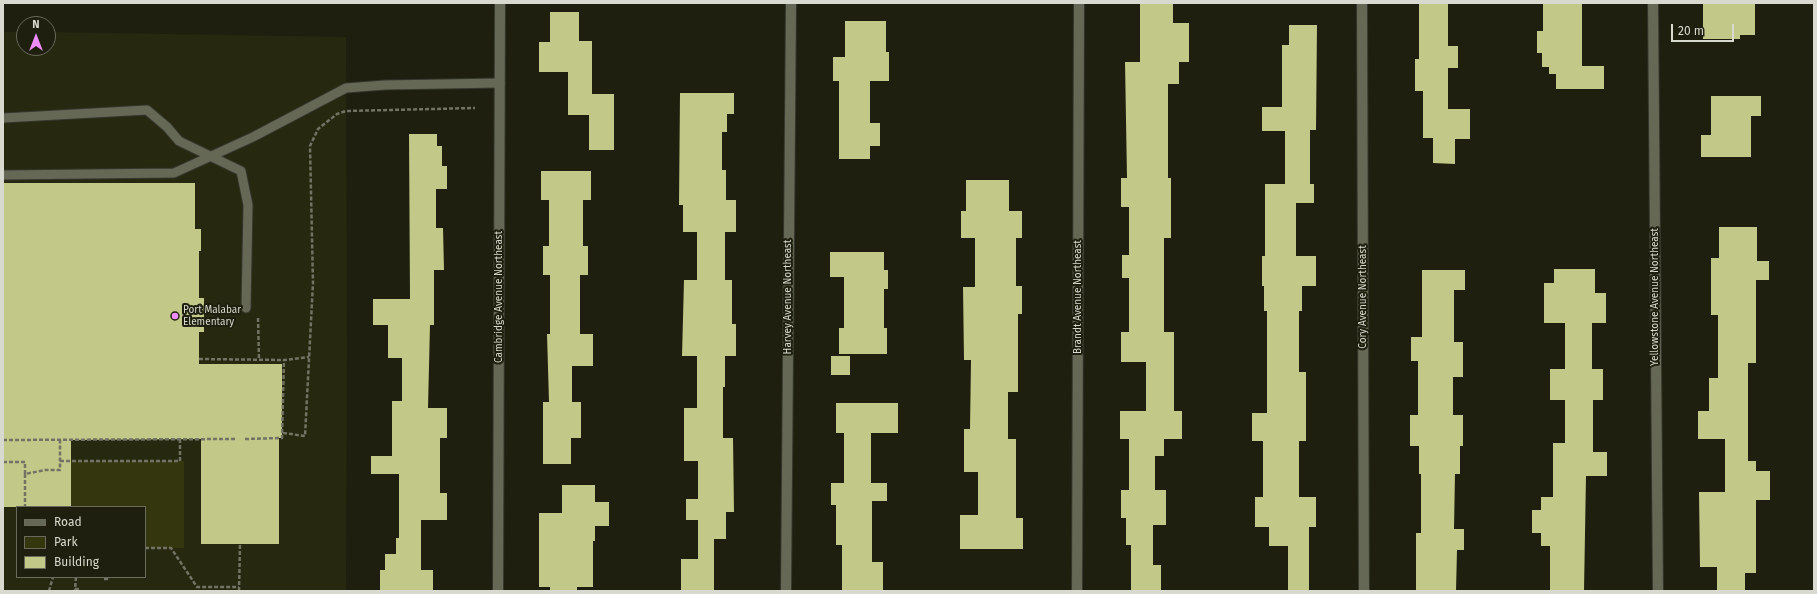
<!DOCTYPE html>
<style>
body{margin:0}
#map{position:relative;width:1817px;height:594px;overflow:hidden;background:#1e1f0e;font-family:"Fira Sans",sans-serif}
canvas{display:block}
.frame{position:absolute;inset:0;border:4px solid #d9dacf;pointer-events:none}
.legend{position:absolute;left:16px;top:506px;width:130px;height:72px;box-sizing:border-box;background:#1e1f0e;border:1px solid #696a5b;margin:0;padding:5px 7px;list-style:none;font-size:12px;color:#d9dacf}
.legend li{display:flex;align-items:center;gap:8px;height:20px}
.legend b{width:20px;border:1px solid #696a5b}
.north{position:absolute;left:16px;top:16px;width:40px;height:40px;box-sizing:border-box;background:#1e1f0e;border:1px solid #696a5b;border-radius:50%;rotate:0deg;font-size:11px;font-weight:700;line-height:16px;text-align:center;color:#d9dacf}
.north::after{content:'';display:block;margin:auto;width:14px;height:18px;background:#ed8cfa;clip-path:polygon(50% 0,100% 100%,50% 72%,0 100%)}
.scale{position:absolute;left:1671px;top:24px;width:63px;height:18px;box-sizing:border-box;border:2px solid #d9dacf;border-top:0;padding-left:5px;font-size:12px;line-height:14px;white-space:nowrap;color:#d9dacf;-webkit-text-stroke:3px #1e1f0e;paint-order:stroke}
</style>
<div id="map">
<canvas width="1817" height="594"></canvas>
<div class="frame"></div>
<ul class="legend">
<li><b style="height:5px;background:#656854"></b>Road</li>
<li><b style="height:11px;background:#34370e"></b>Park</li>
<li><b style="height:11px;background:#c2c887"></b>Building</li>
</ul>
<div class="north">N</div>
<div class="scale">20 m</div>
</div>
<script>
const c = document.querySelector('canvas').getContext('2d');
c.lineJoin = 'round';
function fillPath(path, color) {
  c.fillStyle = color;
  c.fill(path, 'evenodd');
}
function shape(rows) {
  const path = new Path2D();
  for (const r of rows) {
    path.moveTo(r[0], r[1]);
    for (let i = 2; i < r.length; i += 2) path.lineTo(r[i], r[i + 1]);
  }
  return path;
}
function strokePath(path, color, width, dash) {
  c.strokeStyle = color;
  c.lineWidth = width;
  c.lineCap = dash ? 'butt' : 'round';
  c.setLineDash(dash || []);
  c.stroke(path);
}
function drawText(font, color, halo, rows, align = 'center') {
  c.font = font + ' "Fira Sans",sans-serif';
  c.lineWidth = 4;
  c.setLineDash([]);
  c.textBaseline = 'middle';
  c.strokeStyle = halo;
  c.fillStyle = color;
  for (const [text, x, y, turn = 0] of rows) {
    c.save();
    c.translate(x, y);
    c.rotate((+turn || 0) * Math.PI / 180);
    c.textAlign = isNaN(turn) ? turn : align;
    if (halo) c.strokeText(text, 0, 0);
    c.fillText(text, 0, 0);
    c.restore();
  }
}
const built = shape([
 [3,32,24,32,24,48,48,48,48,32,346,37,347,348,346,591,3,591],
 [17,507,145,507,145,577,17,577]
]);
const green = shape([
 [66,461,184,461,184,548,145,548,145,507,71,507]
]);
const building = shape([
 [1140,3,1173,3,1173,23,1189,23,1189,62,1179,62,1179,84,1168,84,1168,178,1171,178,1171,238,1164,238,1164,332,1174,332,1174,411,1182,411,1182,439,1164,439,1164,456,1155,456,1155,490,1166,490,1166,525,1153,525,1153,565,1161,565,1161,591,1131,591,1131,545,1126,545,1126,518,1121,518,1121,490,1129,490,1129,439,1120,439,1120,411,1146,411,1146,362,1121,362,1121,332,1129,332,1129,278,1122,278,1122,255,1129,255,1129,207,1121,207,1121,178,1127,178,1125,62,1140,62],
 [1419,3,1448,3,1448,46,1458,46,1458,68,1448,68,1448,109,1470,109,1470,139,1455,139,1455,164,1433,163,1433,138,1423,138,1423,91,1415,91,1415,59,1419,59],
 [1543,3,1582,3,1582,66,1604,66,1604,89,1556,89,1556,74,1549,74,1549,67,1542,67,1542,53,1537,53,1537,31,1543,31],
 [1703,3,1755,3,1755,35,1740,35,1740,39,1703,39],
 [550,12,579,12,579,41,592,41,592,94,614,94,614,150,589,150,589,115,568,115,568,72,539,72,539,42,550,42],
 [845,21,886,21,886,52,889,52,889,81,870,81,870,123,880,123,880,146,870,146,870,159,839,159,839,81,833,81,833,57,845,57],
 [1289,25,1317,25,1316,130,1310,130,1310,184,1314,184,1314,203,1296,203,1296,256,1316,256,1316,286,1302,286,1302,311,1299,311,1299,372,1306,372,1306,441,1299,441,1299,497,1316,497,1316,527,1309,527,1309,591,1288,591,1288,546,1269,546,1269,527,1255,527,1255,497,1263,497,1263,441,1252,441,1252,413,1267,413,1267,311,1264,311,1264,286,1262,286,1262,256,1265,256,1265,184,1285,184,1285,131,1262,131,1262,107,1282,107,1282,45,1289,45],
 [680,93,734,93,734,114,727,114,727,132,722,132,722,170,726,170,726,200,736,200,736,232,725,232,725,280,732,280,732,324,736,324,736,356,725,356,725,387,723,387,723,438,733,438,734,512,726,512,726,539,714,539,714,591,681,591,681,559,698,559,698,520,686,520,686,499,698,499,698,461,684,461,684,408,697,408,697,356,682,356,684,280,697,280,697,232,683,232,683,205,679,205],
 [1711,96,1761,96,1761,116,1751,116,1751,157,1701,157,1701,135,1711,135],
 [409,134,437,134,437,146,442,146,442,166,447,166,447,189,436,189,436,228,443,228,444,270,434,270,434,325,430,325,428,408,447,408,447,438,440,438,440,493,447,493,447,520,421,520,421,570,433,570,433,591,380,591,380,570,385,570,385,554,396,554,396,538,399,538,399,474,371,474,371,456,392,456,392,401,402,401,402,358,388,358,388,325,373,325,373,299,410,299],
 [541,171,591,171,591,200,583,200,583,246,588,246,588,275,580,275,580,334,593,334,593,366,572,366,572,402,581,402,581,438,571,438,571,464,543,464,543,402,549,402,547,334,550,334,550,275,543,275,543,246,549,246,549,200,541,200],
 [966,180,1009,180,1009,211,1022,211,1022,238,1016,238,1016,286,1022,286,1022,314,1018,314,1018,392,1008,392,1008,439,1016,439,1016,518,1023,518,1023,549,960,549,960,515,978,515,978,472,964,472,964,429,970,429,971,360,964,360,963,287,975,287,975,238,961,238,961,211,966,211],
 [3,183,195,183,195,229,201,229,201,251,199,251,199,298,204,298,204,332,199,332,199,364,282,364,282,438,279,438,279,544,201,544,201,439,71,440,71,507,3,507],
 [1719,227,1757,227,1757,261,1769,261,1769,280,1756,280,1756,363,1748,363,1748,461,1756,461,1756,471,1770,471,1770,500,1756,500,1756,573,1745,573,1745,591,1717,591,1717,567,1700,567,1699,492,1725,492,1725,439,1698,439,1698,411,1709,411,1709,378,1718,378,1718,315,1711,315,1711,258,1719,258],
 [830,252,884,252,884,270,888,270,888,289,884,289,884,328,887,328,887,354,839,354,839,328,844,328,844,277,830,277],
 [1554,269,1595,269,1595,293,1606,293,1606,323,1592,323,1592,369,1603,369,1603,400,1593,400,1593,452,1607,452,1607,476,1586,476,1584,591,1550,591,1550,546,1541,546,1541,533,1532,533,1532,510,1541,510,1541,497,1553,497,1553,443,1565,443,1565,400,1550,400,1550,369,1565,369,1565,323,1544,323,1544,283,1554,283],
 [1422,270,1465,270,1465,290,1454,290,1454,342,1463,342,1463,377,1453,377,1453,415,1463,415,1463,446,1460,446,1460,474,1455,474,1454,529,1464,529,1464,550,1457,550,1456,591,1416,591,1416,533,1421,533,1421,474,1419,474,1419,446,1410,446,1410,415,1418,415,1418,361,1411,361,1411,337,1422,337],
 [831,356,850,356,850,375,831,375],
 [836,403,898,403,898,433,871,433,871,483,887,483,887,501,872,501,872,562,883,562,883,591,842,591,842,545,836,545,836,505,831,505,831,483,844,483,844,433,836,433],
 [562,485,595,485,595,502,609,502,609,526,595,526,595,541,593,541,593,587,577,587,577,591,550,591,550,587,539,587,539,513,562,513]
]);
const path = shape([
 [258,318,259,360],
 [199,359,284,360,309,357],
 [283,433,305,436,313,283,310,146,318,129,337,114,346,111,475,108],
 [245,439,282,438,284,360],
 [3,440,235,439],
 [60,461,180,461,180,439],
 [3,462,25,462,25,474,45,470,60,470,60,440],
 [25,474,25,507],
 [145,548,171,548,197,587,239,587],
 [76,577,75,589,80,589],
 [104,579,107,579,107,577],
 [49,591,53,577],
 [239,591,240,544]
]);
const lane = shape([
 [3,118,147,110,167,127,179,141,241,171,248,205,246,308],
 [3,175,174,173,253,137,346,88,385,85,500,83]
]);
const street = shape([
 [1362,3,1364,591],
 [1653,3,1658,591],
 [498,591,500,3],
 [786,591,791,3],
 [1077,591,1079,3]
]);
const markers = [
 [175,316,4,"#ed8cfa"]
];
const streetNames = [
 ["Cambridge Avenue Northeast",499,297,-90],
 ["Harvey Avenue Northeast",788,297,-90],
 ["Brandt Avenue Northeast",1078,297,-90],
 ["Cory Avenue Northeast",1363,297,-90],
 ["Yellowstone Avenue Northeast",1655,297,-90]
];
const poiNames = [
 ["Port Malabar",183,310],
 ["Elementary",183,322]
];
fillPath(built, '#262810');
fillPath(green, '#34370e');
fillPath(building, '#c2c887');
strokePath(lane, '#36372e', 11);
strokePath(street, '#36372e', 12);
strokePath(path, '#727364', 2.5, [4, 2]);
strokePath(lane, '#656854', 9);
strokePath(street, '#656854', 10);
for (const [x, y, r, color] of markers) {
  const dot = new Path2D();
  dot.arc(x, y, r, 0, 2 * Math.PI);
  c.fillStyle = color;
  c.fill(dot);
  strokePath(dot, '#1e1f0e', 1.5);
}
drawText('10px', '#d9dacf', '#1e1f0e', streetNames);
drawText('10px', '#d9dacf', '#1e1f0e', poiNames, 'left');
</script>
